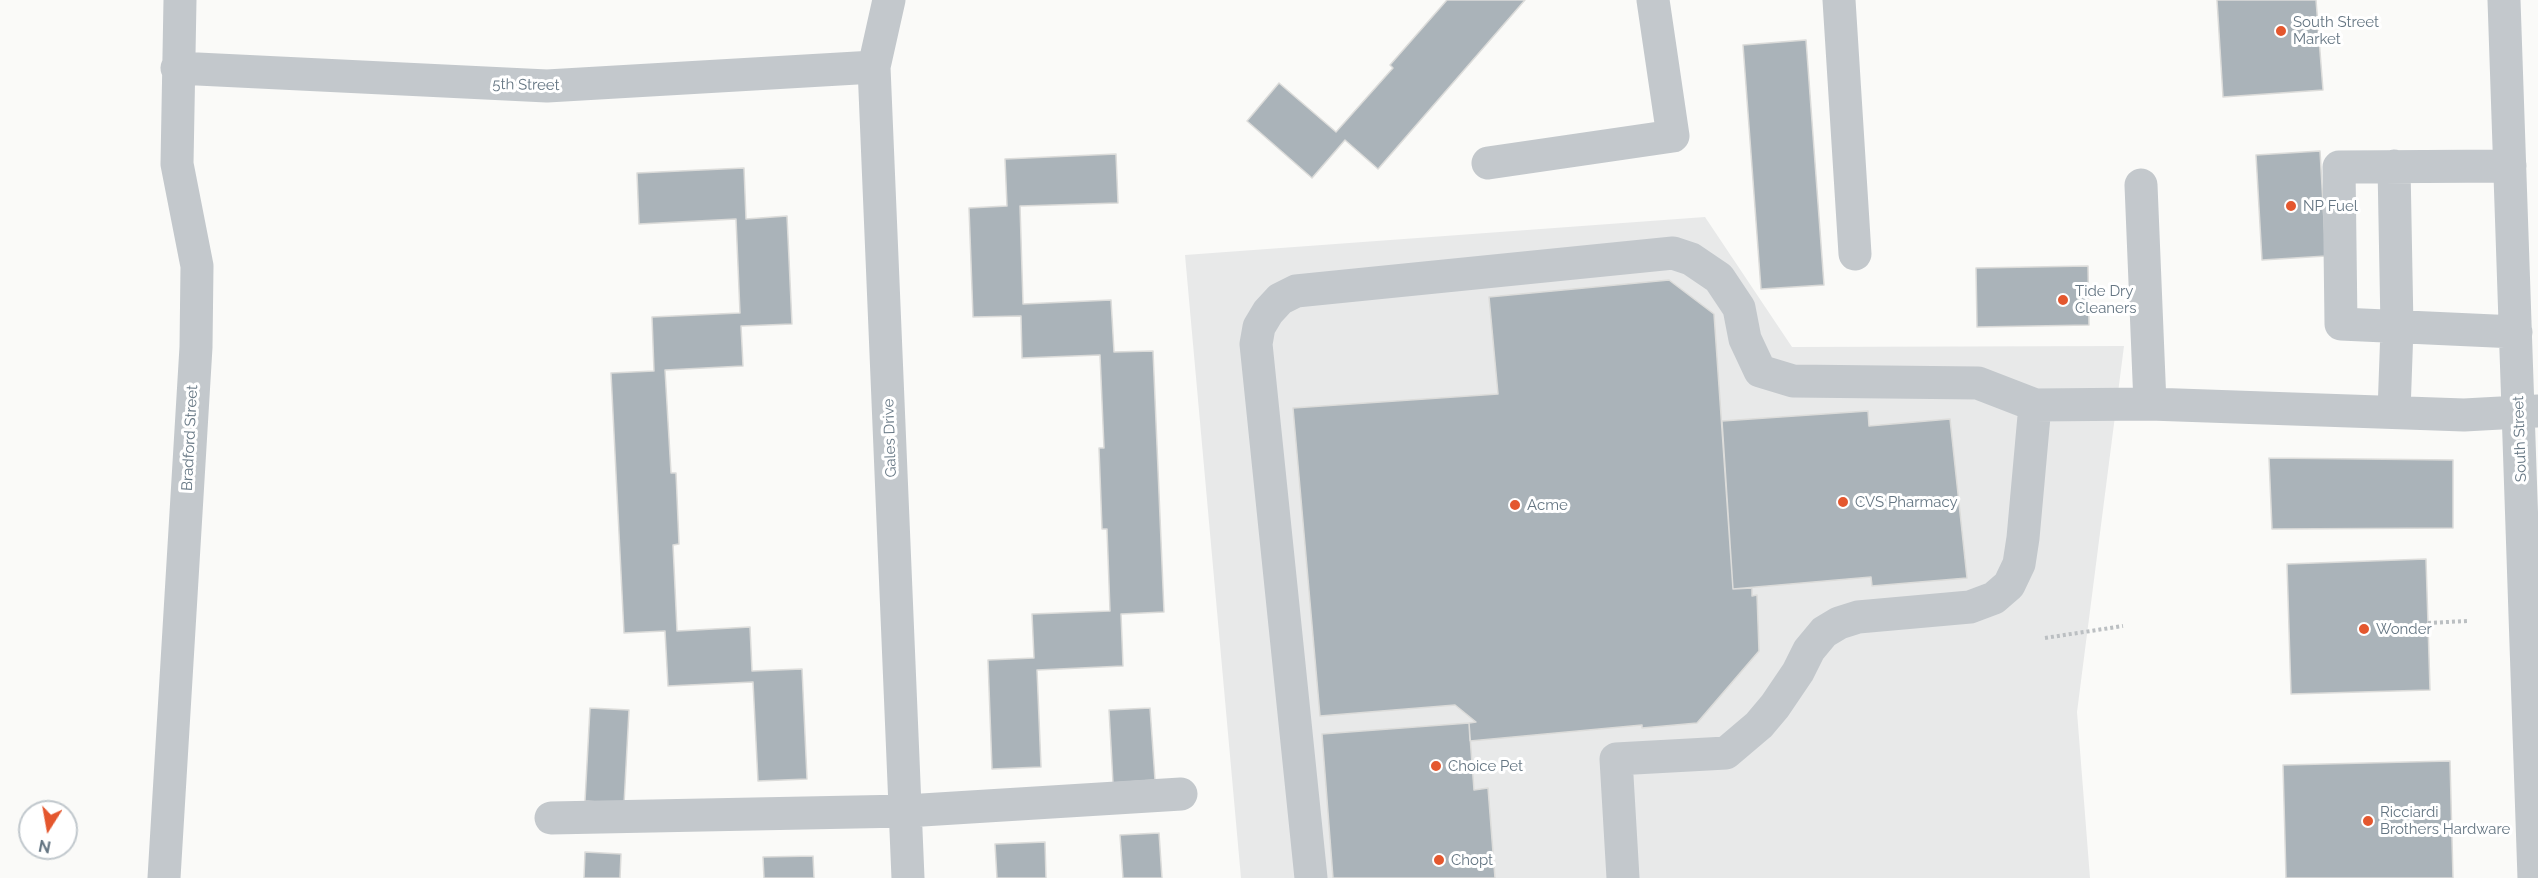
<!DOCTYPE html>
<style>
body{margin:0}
#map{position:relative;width:2538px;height:878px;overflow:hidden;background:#fafaf8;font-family:Raleway,sans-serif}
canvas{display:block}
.north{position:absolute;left:18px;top:800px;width:60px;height:60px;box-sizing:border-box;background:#fff;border:2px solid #c1c8cd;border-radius:50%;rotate:191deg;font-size:16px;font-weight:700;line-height:24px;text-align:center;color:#657683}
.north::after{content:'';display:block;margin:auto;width:21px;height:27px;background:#e4572e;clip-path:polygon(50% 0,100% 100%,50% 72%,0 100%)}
</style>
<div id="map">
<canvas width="2538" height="878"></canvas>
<div class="north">N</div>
</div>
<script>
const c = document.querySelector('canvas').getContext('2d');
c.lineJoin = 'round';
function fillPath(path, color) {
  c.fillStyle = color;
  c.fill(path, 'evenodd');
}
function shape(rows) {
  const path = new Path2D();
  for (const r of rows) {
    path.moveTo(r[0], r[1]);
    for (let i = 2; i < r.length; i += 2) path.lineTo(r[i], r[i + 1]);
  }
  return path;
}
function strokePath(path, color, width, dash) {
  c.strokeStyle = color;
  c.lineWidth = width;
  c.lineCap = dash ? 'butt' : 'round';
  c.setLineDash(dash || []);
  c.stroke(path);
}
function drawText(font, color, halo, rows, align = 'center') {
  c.font = font + ' Raleway,sans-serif';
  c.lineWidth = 6;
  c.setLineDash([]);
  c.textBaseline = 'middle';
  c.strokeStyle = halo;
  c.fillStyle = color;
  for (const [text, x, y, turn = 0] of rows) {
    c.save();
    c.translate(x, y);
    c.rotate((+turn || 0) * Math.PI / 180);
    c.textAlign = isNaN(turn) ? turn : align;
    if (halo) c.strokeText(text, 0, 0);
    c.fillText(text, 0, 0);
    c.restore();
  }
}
const built = shape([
 [1705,217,1792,347,2124,346,2077,712,2090,878,1241,878,1185,255]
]);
const building = shape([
 [1447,0,1525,0,1378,169,1345,140,1312,178,1247,121,1279,83,1336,132,1393,68,1390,65,1447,0],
 [2217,0,2316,0,2323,90,2223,97,2217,0],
 [1806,40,1824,285,1761,289,1743,45,1806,40],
 [2320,151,2326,256,2262,260,2256,155,2320,151],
 [1116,154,1118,203,1020,206,1023,304,1111,300,1114,352,1153,351,1164,612,1121,614,1123,666,1037,670,1041,767,992,769,988,660,1034,658,1032,614,1110,611,1107,529,1102,529,1099,448,1104,448,1100,355,1022,358,1021,316,973,317,969,208,1007,206,1005,159,1116,154],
 [744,168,746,219,787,216,792,324,741,326,743,366,665,370,671,473,676,473,679,544,673,545,677,631,750,627,752,671,802,669,807,779,758,781,753,682,668,686,665,631,624,633,611,373,654,371,652,317,740,313,736,219,639,224,637,173,744,168],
 [2088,266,2089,325,1977,327,1976,268,2088,266],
 [1669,280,1714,314,1733,589,1752,588,1752,596,1757,595,1759,651,1697,723,1642,728,1642,725,1470,741,1469,723,1476,722,1455,705,1320,716,1293,408,1498,394,1489,297,1669,280],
 [1868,411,1869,426,1950,419,1967,578,1872,586,1871,577,1733,589,1722,421,1868,411],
 [2269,458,2453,460,2453,528,2272,529,2269,458],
 [2426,559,2430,690,2291,694,2287,564,2426,559],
 [590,708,629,710,624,804,585,801,590,708],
 [1150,708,1155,780,1113,783,1109,710,1150,708],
 [1469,723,1474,790,1488,788,1495,878,1333,878,1322,734,1469,723],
 [2450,761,2453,878,2286,878,2283,765,2450,761],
 [1159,833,1162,878,1123,878,1120,835,1159,833],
 [1045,842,1046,878,997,878,995,844,1045,842],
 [585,852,621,854,620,878,584,878,585,852],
 [813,856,814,878,764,878,763,857,813,856]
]);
const path = shape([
 [2428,623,2467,621],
 [2045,638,2123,626]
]);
const minor = shape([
 [889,0,874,67,908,878],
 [1839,0,1855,254],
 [2504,0,2534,878],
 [177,68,547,86,874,67],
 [1488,163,1673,136,1653,0],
 [2394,166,2397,328,2394,412],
 [2510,166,2339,167,2341,324,2516,332],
 [2141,185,2150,404],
 [551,818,906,811,1181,794],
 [164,878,196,347,197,266,177,164,180,0],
 [1311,878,1256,344,1259,327,1268,312,1280,299,1296,291,1673,253,1691,259,1719,278,1739,308,1745,339,1760,371,1793,381,1978,383,2035,405],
 [1623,878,1616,759,1726,753,1759,725,1775,706,1798,672,1809,650,1824,632,1839,623,1858,617,1970,607,1994,598,2009,585,2019,564,2023,538,2035,405,2150,404,2464,415,2538,411]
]);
const markers = [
 [2281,31,6,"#e4572e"],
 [2291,206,6,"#e4572e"],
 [2063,300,6,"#e4572e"],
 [1843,502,6,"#e4572e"],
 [1515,505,6,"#e4572e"],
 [2364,629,6,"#e4572e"],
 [1436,766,6,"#e4572e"],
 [2368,821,6,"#e4572e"],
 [1439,860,6,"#e4572e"]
];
const poiNames = [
 ["South Street",2293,22],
 ["Market",2293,39],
 ["NP Fuel",2303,206],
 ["Tide Dry",2075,291],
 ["Cleaners",2075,308],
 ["CVS Pharmacy",1855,502],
 ["Acme",1527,505],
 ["Wonder",2376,629],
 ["Choice Pet",1448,766],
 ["Ricciardi",2380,812],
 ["Brothers Hardware",2380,829],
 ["Chopt",1451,860]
];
const streetNames = [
 ["5th Street",526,85,1],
 ["Bradford Street",190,438,-87],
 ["Gales Drive",890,438,-92],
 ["South Street",2520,439,-92]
];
fillPath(built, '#e8e9e9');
fillPath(building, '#aab3b9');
strokePath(building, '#dcdcda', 1.5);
strokePath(path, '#bbbfc2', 4, [3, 3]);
strokePath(minor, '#c3c8cc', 33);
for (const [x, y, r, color] of markers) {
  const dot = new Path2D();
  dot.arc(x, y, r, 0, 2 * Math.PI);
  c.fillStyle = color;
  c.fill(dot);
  strokePath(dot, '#fff', 2);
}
drawText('15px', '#657683', '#fff', poiNames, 'left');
drawText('15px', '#657683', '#fff', streetNames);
</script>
